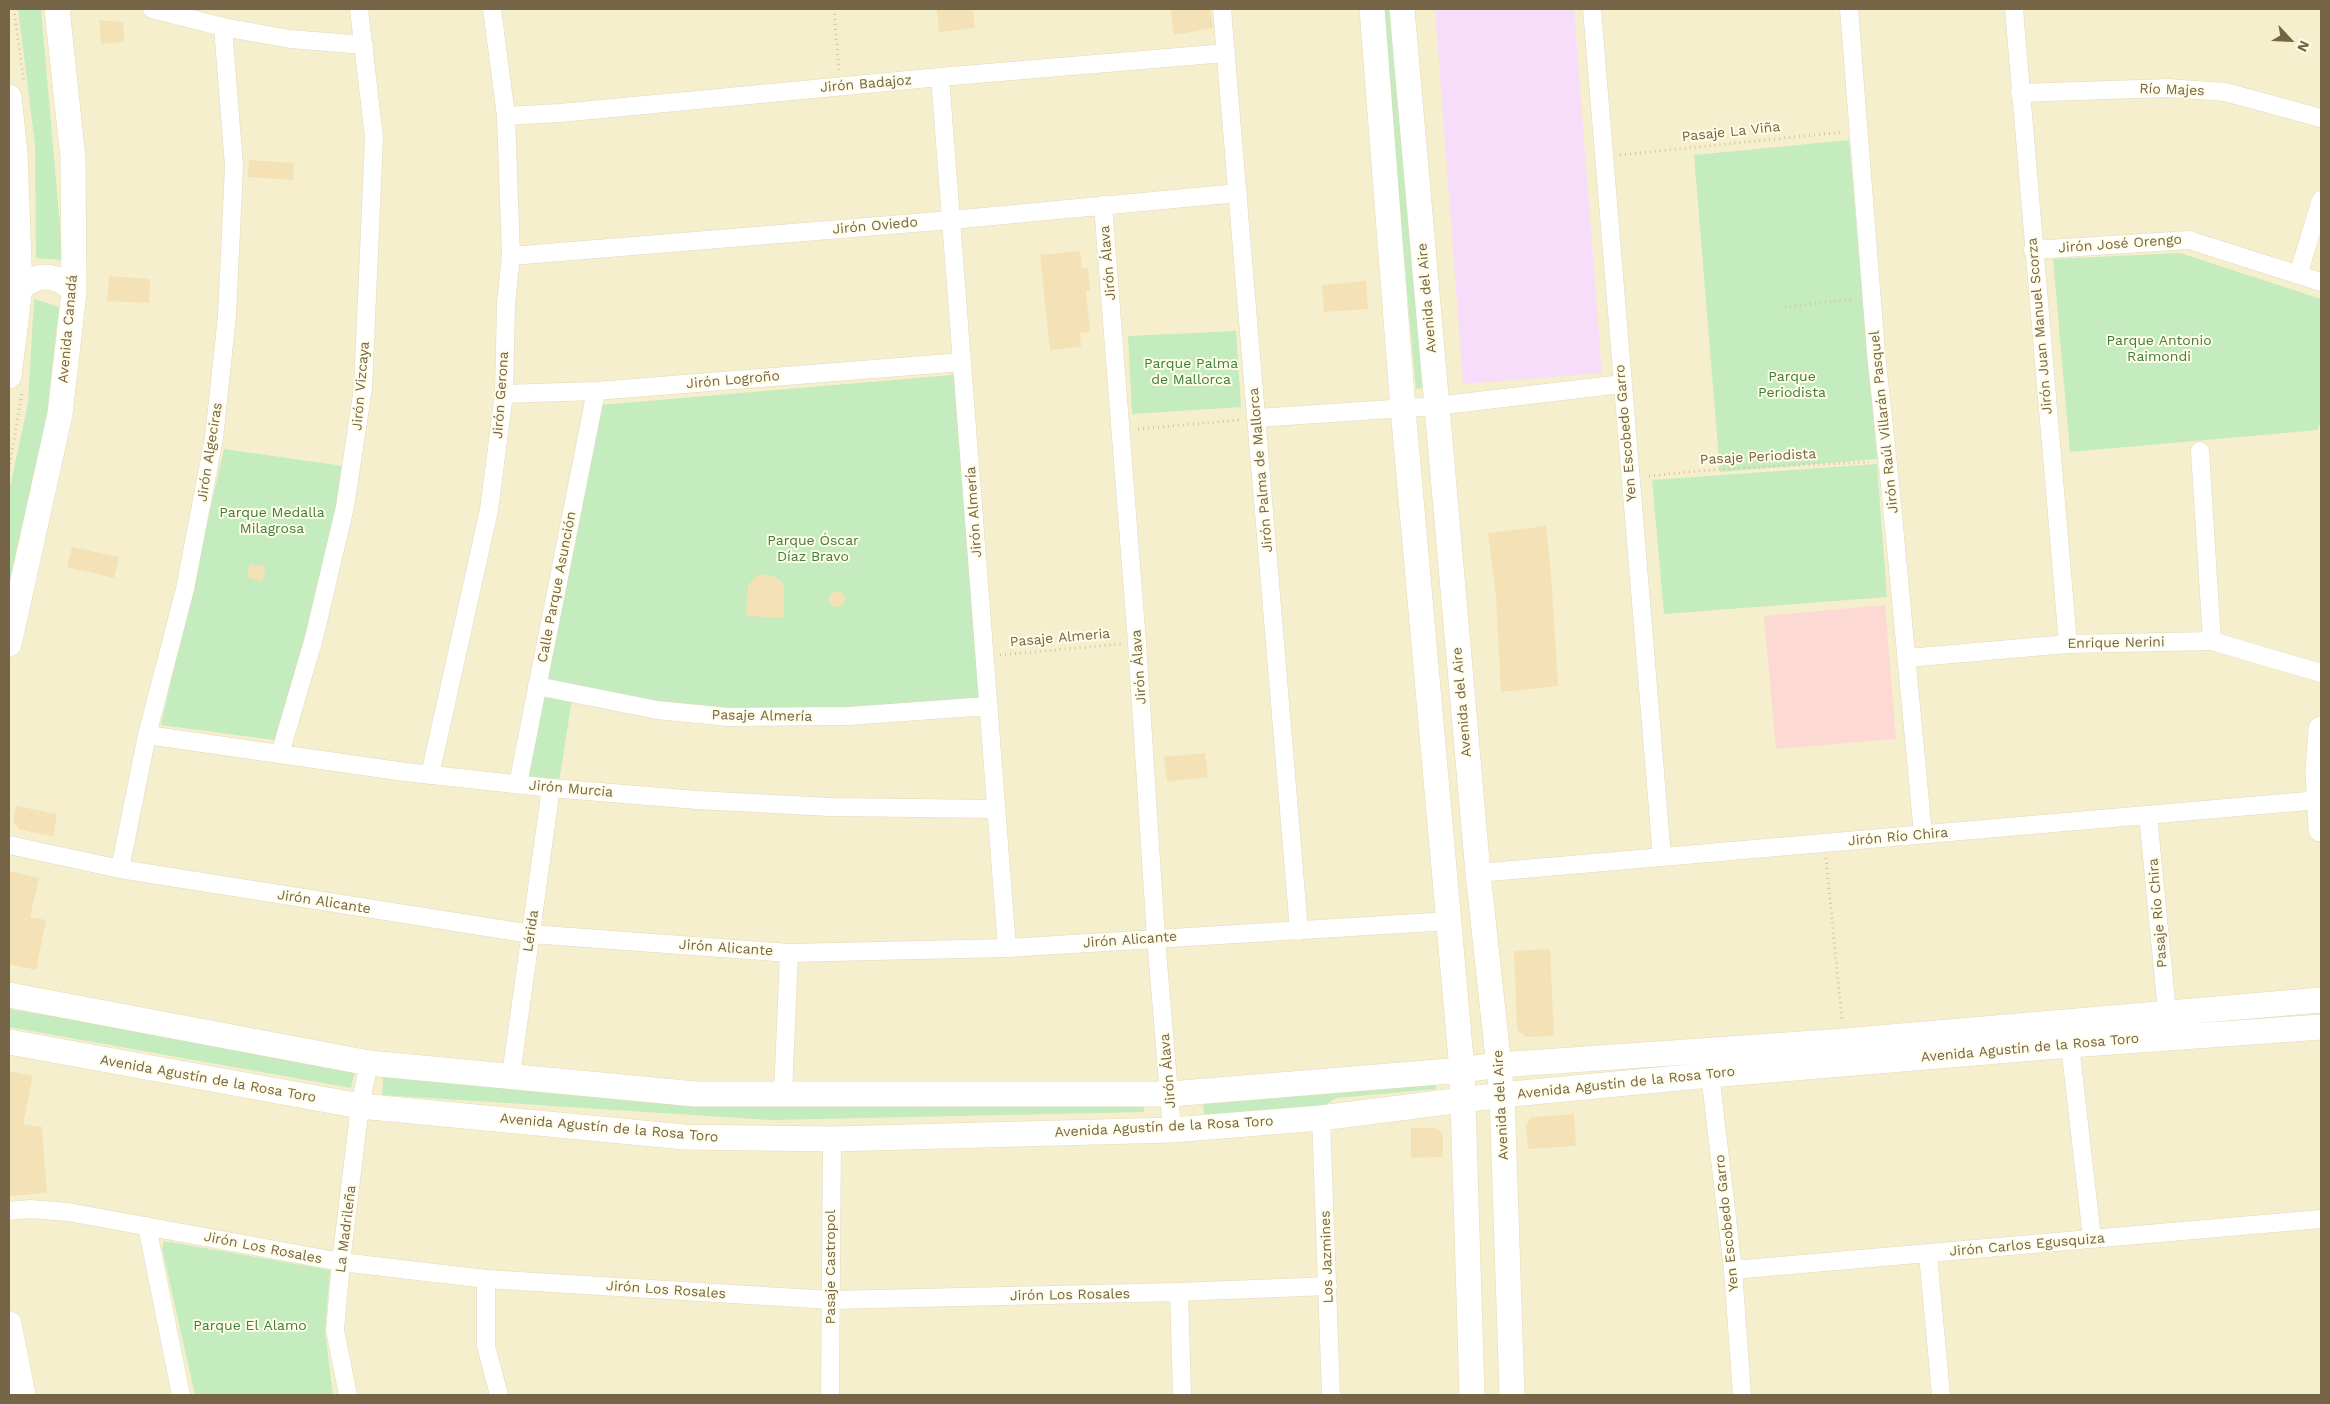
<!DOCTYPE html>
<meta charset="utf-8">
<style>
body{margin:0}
#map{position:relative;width:2330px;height:1404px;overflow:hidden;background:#fefbe0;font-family:"Work Sans",sans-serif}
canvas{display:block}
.frame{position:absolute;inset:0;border:10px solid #766446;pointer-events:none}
.north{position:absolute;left:2265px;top:15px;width:50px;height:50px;-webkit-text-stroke:4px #fffce8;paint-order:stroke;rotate:115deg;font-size:14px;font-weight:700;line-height:20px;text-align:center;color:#766446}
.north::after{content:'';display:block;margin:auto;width:18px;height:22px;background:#766446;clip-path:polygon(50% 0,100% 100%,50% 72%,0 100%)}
</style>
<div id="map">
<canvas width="2330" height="1404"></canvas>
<div class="frame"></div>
<div class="north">N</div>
</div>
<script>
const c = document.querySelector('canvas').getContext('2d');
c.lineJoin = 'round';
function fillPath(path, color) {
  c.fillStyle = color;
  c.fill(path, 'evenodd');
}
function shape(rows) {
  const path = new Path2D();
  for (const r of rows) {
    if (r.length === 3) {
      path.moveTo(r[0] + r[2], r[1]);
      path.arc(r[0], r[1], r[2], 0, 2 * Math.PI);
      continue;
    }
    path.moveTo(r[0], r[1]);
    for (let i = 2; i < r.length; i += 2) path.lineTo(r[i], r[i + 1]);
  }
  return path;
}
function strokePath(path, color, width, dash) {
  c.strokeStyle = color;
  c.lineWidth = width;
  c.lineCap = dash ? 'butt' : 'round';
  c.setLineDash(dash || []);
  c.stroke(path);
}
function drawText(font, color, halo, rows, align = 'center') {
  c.font = font + ' "Work Sans",sans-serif';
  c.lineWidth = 4;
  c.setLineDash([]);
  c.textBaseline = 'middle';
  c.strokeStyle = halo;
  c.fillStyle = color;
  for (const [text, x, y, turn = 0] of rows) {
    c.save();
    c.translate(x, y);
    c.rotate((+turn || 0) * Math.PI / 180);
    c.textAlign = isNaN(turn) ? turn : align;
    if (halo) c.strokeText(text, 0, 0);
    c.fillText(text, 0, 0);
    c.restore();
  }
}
const residential = shape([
 [9,9,2321,9,2321,1395,9,1395]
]);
const education = shape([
 [1435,9,1574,9,1602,373,1463,384]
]);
const medical = shape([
 [1885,605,1896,739,1776,749,1764,616]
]);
const green = shape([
 [18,9,41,9,63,260,36,258,35,144],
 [1381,9,1400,9,1433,386,1416,389],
 [1849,140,1877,459,1720,472,1694,155],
 [2180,253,2321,299,2321,418,2318,430,2070,452,2053,259],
 [34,299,59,307,46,422,9,588,9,492,28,403],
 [1236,331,1241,407,1132,414,1128,336],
 [964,374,989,703,760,714,660,704,543,682,600,405],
 [224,449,350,467,282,741,161,725],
 [1877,464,1887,597,1664,614,1652,480],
 [542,694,572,699,559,782,527,780],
 [9,1009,356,1066,351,1088,9,1027],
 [384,1068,721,1100,1143,1099,1144,1112,771,1120,382,1095],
 [1435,1080,1436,1089,1336,1098,1320,1109,1204,1115,1203,1098],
 [164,1241,330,1270,325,1332,333,1395,195,1395,162,1248]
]);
const building = shape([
 [937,9,973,9,975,28,939,32],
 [1170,9,1210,9,1213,28,1174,35],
 [99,20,123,22,124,42,101,44],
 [249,160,294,163,293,180,248,177],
 [1080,251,1082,268,1088,268,1090,290,1086,291,1090,332,1080,333,1081,347,1050,350,1040,255],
 [109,276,150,279,149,303,107,301],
 [1366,281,1368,309,1324,312,1322,285],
 [1546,526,1551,573,1558,686,1501,692,1496,597,1488,533],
 [72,547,119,557,114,578,67,567],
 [250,564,266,567,262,582,247,577],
 [763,574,775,577,781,581,784,587,784,618,746,616,748,585,757,576],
 [837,599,8],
 [1205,753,1208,777,1167,782,1164,757],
 [16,806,57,814,53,836,20,830,13,821],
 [9,871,39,878,30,917,46,920,36,970,9,964],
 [1550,949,1554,1036,1527,1037,1517,1030,1514,951],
 [9,1071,33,1076,23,1124,42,1127,47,1193,9,1196],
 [1574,1114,1576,1146,1528,1149,1526,1125,1532,1117],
 [1411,1128,1435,1128,1443,1134,1443,1157,1411,1158]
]);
const path = shape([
 [14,9,24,82],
 [834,9,839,71],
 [1620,155,1843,132],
 [1785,307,1854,299],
 [1138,429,1239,420],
 [9,469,22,393],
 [1649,476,1719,469,1869,462],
 [1000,655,1121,644],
 [1826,858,1842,1021]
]);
const street = shape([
 [152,9,223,27,290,39,364,45],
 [1222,9,1299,931],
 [1592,9,1662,857],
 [1849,9,1876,353,1891,494,1923,834],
 [2014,9,2068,644],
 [940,77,1007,948],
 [2020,93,2167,88,2225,92,2321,118],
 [506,116,560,113,940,77,1226,53],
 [1103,205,1137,643,1156,938,1172,1130],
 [2033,250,2189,240,2321,282],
 [511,256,951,220,1238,193],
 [2298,275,2321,200],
 [504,394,596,391,962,362],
 [1257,418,1436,406,1622,384],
 [2200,451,2212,641],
 [1907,658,2068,644,2212,641,2321,673],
 [537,686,657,710,728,717,849,716,974,707,989,708],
 [147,735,405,772,551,788,697,800,830,807,996,809],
 [280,754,314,638,345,507,363,388,374,138,359,9],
 [430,775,489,510,504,394,506,303,511,256,506,116,492,9],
 [518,784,596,391],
 [2148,815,2167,1012],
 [9,845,120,869,531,934,789,953,1007,948,1450,921],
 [120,869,147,735,185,589,214,438,227,316,234,166,223,27],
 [1478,873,2319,800],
 [2070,1045,2092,1238],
 [1709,1065,1733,1270,1742,1395],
 [511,1075,551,788],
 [783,1094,789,953],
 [1321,1118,1331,1395],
 [9,1211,30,1209,68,1212,341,1262,486,1279,831,1300,1179,1292,1328,1286],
 [147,1226,181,1395],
 [1928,1254,1941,1395],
 [1733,1270,2321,1219],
 [486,1279,486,1346,499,1395],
 [1179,1292,1182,1395],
 [348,1395,335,1330,341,1262,360,1106,369,1063],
 [830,1395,832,1139]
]);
const secondary = shape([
 [1372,9,1403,409,1462,1070,1472,1395],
 [1402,9,1478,873,1502,1095,1512,1395],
 [9,97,15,153,20,287,9,376],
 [20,287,37,278,47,277,57,279,67,284,74,292],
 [9,644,60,414,74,292,73,158,57,9],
 [2321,729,2318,771,2321,829],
 [9,995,369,1063,695,1094,1170,1094,1462,1070,1499,1065,1844,1041,2321,1000],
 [9,1042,360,1106,684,1137,832,1139,1172,1130,1321,1118,1502,1095,1710,1075,2070,1045,2321,1027],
 [9,1324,23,1395]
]);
const streetNames = [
 ["Jirón Badajoz",866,84,-5],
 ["Río Majes",2172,90,2],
 ["Pasaje La Viña",1731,132,-6],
 ["Jirón Oviedo",875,226,-5],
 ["Jirón José Orengo",2120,244,-4],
 ["Jirón Álava",1108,263,-95],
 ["Avenida del Aire",1427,298,-95],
 ["Jirón Juan Manuel Scorza",2040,326,-95],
 ["Avenida Canadá",68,329,-85],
 ["Jirón Logroño",733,380,-5],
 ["Jirón Vizcaya",361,386,-85],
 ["Jirón Gerona",501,395,-86],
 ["Jirón Raúl Villarán Pasquel",1884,422,-96],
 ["Yen Escobedo Garro",1626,433,-95],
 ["Jirón Algeciras",210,452,-81],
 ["Pasaje Periodista",1758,457,-3],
 ["Jirón Palma de Mallorca",1261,470,-95],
 ["Jirón Almería",974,512,-94],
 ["Calle Parque Asunción",557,587,-79],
 ["Pasaje Almeria",1060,638,-5],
 ["Enrique Nerini",2116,643,-1],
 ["Jirón Álava",1139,667,-94],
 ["Avenida del Aire",1462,702,-95],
 ["Pasaje Almería",762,716,1],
 ["Jirón Murcia",571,789,5],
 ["Jirón Río Chira",1898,837,-5],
 ["Jirón Alicante",324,902,9],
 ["Pasaje Río Chira",2158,913,-95],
 ["Lérida",531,931,-82],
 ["Jirón Alicante",1130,940,-4],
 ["Jirón Alicante",726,948,4],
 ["Avenida Agustín de la Rosa Toro",2030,1048,-5],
 ["Jirón Álava",1168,1071,-95],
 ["Avenida Agustín de la Rosa Toro",208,1079,10],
 ["Avenida Agustín de la Rosa Toro",1626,1083,-6],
 ["Avenida del Aire",1501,1105,-93],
 ["Avenida Agustín de la Rosa Toro",1164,1127,-3],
 ["Avenida Agustín de la Rosa Toro",609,1128,5],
 ["Yen Escobedo Garro",1727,1223,-96],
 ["La Madrileña",346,1229,-83],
 ["Jirón Carlos Egusquiza",2027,1245,-5],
 ["Jirón Los Rosales",263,1248,11],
 ["Los Jazmines",1327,1257,-92],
 ["Pasaje Castropol",831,1267,-90],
 ["Jirón Los Rosales",666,1290,4],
 ["Jirón Los Rosales",1070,1295,-1]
];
const parkNames = [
 ["Parque Antonio",2159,341],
 ["Raimondi",2159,357],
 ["Parque Palma",1191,364],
 ["de Mallorca",1191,380],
 ["Parque",1792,377],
 ["Periodista",1792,393],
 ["Parque Medalla",272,513],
 ["Milagrosa",272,529],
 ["Parque Óscar",813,541],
 ["Díaz Bravo",813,557],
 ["Parque El Alamo",250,1326]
];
fillPath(residential, '#f6efce');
fillPath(education, '#f7ddfa');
fillPath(medical, '#fcd9d2');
fillPath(green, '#c4ecbe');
fillPath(building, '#f5e1b6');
strokePath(street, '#e2d8bb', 19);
strokePath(secondary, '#e5d9b6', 26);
strokePath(path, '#dac499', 3, [1, 4]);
strokePath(street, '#fff', 18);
strokePath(secondary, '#fff', 25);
drawText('14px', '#766446', '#fffce8', streetNames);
drawText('14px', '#3e7d3d', '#fffce8', parkNames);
</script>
